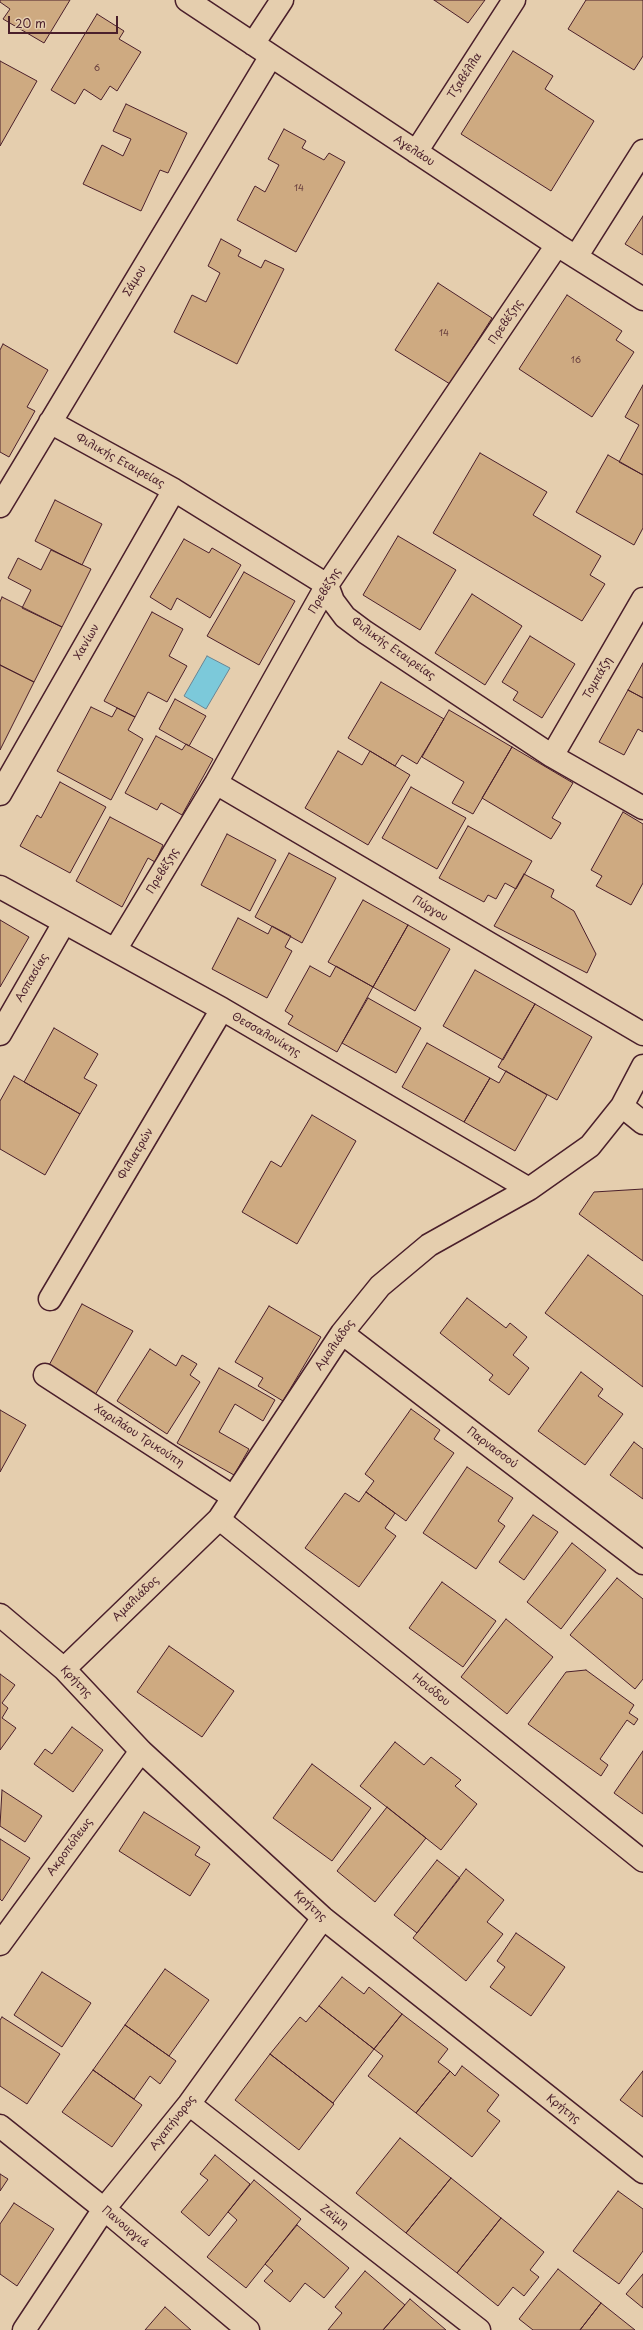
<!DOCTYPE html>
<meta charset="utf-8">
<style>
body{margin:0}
#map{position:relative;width:643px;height:2330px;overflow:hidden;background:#e5ceae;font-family:"Playpen Sans",sans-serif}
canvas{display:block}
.scale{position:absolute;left:8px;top:16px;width:110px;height:18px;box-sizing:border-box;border:2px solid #4a1f2b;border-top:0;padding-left:5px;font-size:12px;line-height:14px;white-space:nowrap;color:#4a1f2b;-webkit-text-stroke:3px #e5ceae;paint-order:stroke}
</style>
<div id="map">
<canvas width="643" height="2330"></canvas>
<div class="scale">20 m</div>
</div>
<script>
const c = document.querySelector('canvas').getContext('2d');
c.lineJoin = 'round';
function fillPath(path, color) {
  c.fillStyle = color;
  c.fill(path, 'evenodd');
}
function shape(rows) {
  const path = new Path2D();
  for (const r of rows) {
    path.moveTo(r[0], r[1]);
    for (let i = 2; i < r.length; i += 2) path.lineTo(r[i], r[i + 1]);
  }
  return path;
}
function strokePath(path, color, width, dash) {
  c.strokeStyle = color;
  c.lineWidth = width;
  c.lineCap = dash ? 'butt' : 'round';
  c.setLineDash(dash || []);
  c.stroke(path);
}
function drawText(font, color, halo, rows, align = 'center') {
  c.font = font + ' "Playpen Sans",sans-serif';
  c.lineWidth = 3;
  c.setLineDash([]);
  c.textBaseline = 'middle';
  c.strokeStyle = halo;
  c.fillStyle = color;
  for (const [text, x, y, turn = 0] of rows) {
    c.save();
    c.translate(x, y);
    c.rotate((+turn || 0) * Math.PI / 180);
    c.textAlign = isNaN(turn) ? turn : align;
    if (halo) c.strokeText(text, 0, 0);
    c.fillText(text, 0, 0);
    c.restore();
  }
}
const water = shape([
 [207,656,230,668,206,709,184,696,207,656]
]);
const building = shape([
 [0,0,70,0,44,43,3,19,10,9,0,2,0,0],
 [434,0,485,0,468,23,434,0],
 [586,0,643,0,643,56,634,70,568,29,586,0],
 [97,14,124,31,119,39,141,52,117,91,110,86,101,100,84,89,75,104,51,90,97,14],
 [513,51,553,76,545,89,594,121,551,191,461,134,513,51],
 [0,61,37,81,0,146,0,61],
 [126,104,187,133,168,173,160,170,141,211,83,184,102,145,123,156,131,139,113,131,126,104],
 [284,129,306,141,302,148,324,160,329,153,345,162,296,252,237,220,255,186,265,192,279,165,268,159,284,129],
 [643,216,643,255,625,244,643,216],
 [221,239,241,250,238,256,261,268,265,260,284,269,237,364,174,332,192,295,206,302,220,273,208,266,221,239],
 [438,283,492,318,450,384,395,350,438,283],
 [567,295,622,331,616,340,634,352,592,417,519,369,567,295],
 [3,344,48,370,27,407,35,411,9,457,0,452,0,350,3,344],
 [643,385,643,475,619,462,639,425,625,417,643,385],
 [480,453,547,492,533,515,601,556,590,575,605,584,582,621,433,533,480,453],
 [608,455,643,475,643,528,634,545,576,512,608,455],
 [55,500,102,524,82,565,35,541,55,500],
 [398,536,456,570,420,630,363,595,398,536],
 [184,539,209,553,212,548,241,565,210,618,177,598,171,610,150,597,184,539],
 [51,550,91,569,62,627,22,608,31,590,8,578,18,558,41,570,51,550],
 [244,572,295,601,259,665,207,636,244,572],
 [472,594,522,626,485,685,435,653,472,594],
 [2,597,62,627,34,682,0,665,0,602,2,597],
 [152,612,183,629,169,656,187,666,167,702,148,692,135,717,104,701,152,612],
 [530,636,575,664,542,718,513,700,518,692,502,682,530,636],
 [643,663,643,698,628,690,643,663],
 [0,665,34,682,0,750,0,665],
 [381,682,444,719,417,764,402,755,395,766,348,738,381,682],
 [628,690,643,698,643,732,638,729,624,755,599,742,628,690],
 [175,699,206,716,189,746,159,729,175,699],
 [91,707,112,717,117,708,135,717,128,730,143,739,111,800,57,771,91,707],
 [449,710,512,747,473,814,452,803,464,782,422,757,449,710],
 [156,736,182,750,186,744,213,759,182,815,161,803,157,810,125,793,156,736],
 [512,747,573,783,552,818,561,823,551,839,482,798,512,747],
 [338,751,362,765,370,751,410,775,368,845,305,808,338,751],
 [60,782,106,807,70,873,20,846,37,815,41,818,60,782],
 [411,787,466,818,437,869,382,838,411,787],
 [623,812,643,824,643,883,631,905,596,886,602,876,591,870,623,812],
 [110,817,163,845,155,862,148,858,122,907,76,881,110,817],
 [468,826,532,861,516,889,505,883,496,899,488,895,484,902,439,878,468,826],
 [227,834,276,860,250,911,201,885,227,834],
 [289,853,336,878,302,943,255,917,289,853],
 [524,874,554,890,551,897,574,911,596,954,587,973,494,926,524,874],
 [363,900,408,925,373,987,328,962,363,900],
 [238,918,268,934,272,926,291,936,285,947,292,951,267,998,212,969,238,918],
 [0,920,29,937,0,987,0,920],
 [408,925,450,949,415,1011,373,987,408,925],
 [310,966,330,977,336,966,373,987,337,1052,288,1024,293,1016,285,1011,310,966],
 [475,970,535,1004,503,1060,443,1026,475,970],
 [368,998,421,1028,396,1073,342,1043,368,998],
 [535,1004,592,1037,557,1100,498,1067,535,1004],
 [54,1028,98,1054,84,1078,97,1085,80,1114,24,1082,54,1028],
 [427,1043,490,1078,464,1122,402,1087,427,1043],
 [506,1071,547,1095,515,1151,464,1122,490,1078,499,1083,506,1071],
 [14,1076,80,1114,45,1175,0,1149,0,1101,14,1076],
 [312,1115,356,1141,297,1244,242,1212,271,1161,281,1167,312,1115],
 [643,1189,643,1261,579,1214,594,1192,643,1189],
 [588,1255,643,1296,643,1387,545,1313,588,1255],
 [467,1298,506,1328,510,1323,527,1337,513,1355,529,1368,509,1395,489,1380,493,1375,440,1333,467,1298],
 [82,1304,133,1331,95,1395,47,1369,82,1304],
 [269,1306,321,1337,283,1401,258,1386,263,1378,235,1362,269,1306],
 [150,1349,176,1366,182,1355,197,1364,190,1375,200,1382,167,1434,117,1401,150,1349],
 [219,1368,275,1400,263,1421,235,1404,219,1432,249,1449,234,1475,177,1443,219,1368],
 [581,1372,603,1389,598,1396,623,1414,585,1465,538,1431,581,1372],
 [411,1409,440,1430,434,1439,454,1453,406,1521,366,1492,374,1481,365,1474,411,1409],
 [0,1410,26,1425,0,1472,0,1410],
 [634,1442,643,1449,643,1499,610,1475,634,1442],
 [467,1467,513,1498,498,1521,505,1526,476,1569,423,1533,467,1467],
 [366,1492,395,1513,385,1528,396,1536,359,1587,305,1548,345,1493,359,1502,366,1492],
 [533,1515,558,1532,524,1580,499,1562,533,1515],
 [572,1543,606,1570,561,1629,527,1602,572,1543],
 [617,1578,643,1599,643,1679,635,1689,570,1635,617,1578],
 [442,1582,496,1621,463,1667,409,1628,442,1582],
 [506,1619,553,1657,507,1714,461,1677,506,1619],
 [169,1646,234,1691,202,1737,137,1692,169,1646],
 [586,1670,634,1705,629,1713,638,1719,634,1725,627,1720,600,1759,608,1765,601,1776,528,1724,566,1672,586,1670],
 [0,1674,15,1685,2,1703,8,1708,2,1718,16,1728,0,1750,0,1674],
 [72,1727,103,1750,73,1792,34,1764,45,1749,52,1754,72,1727],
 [395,1742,424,1765,431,1757,461,1780,455,1786,477,1804,441,1850,360,1786,395,1742],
 [643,1751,643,1814,614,1793,643,1751],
 [312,1764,371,1808,332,1861,273,1818,312,1764],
 [2,1790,42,1816,25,1842,0,1826,2,1790],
 [387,1807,426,1838,375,1902,337,1871,387,1807],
 [144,1812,200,1847,195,1855,210,1864,190,1896,119,1851,144,1812],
 [0,1839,30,1858,2,1901,0,1899,0,1839],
 [437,1860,460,1878,417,1933,394,1915,437,1860],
 [466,1869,504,1900,487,1922,503,1934,466,1981,413,1938,466,1869],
 [516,1933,565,1967,531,2016,490,1987,505,1967,497,1961,516,1933],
 [165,1969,209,2000,169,2056,125,2025,165,1969],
 [42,1972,91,2003,62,2047,14,2015,42,1972],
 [342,1977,364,1994,369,1987,402,2014,374,2049,319,2006,342,1977],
 [319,2006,374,2049,333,2103,270,2054,300,2017,306,2022,319,2006],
 [402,2014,448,2049,438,2062,450,2071,416,2113,368,2076,383,2056,374,2049,402,2014],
 [2,2017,60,2054,27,2104,0,2086,0,2020,2,2017],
 [125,2025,176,2061,160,2084,150,2076,134,2099,93,2070,125,2025],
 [270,2054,334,2104,299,2150,235,2100,270,2054],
 [462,2066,499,2095,487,2111,500,2121,472,2157,416,2113,450,2071,455,2076,462,2066],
 [93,2070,142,2105,112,2147,62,2112,93,2070],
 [643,2071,643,2117,620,2100,643,2071],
 [400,2138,451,2178,406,2233,356,2193,400,2138],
 [215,2155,250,2184,209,2236,181,2212,208,2180,200,2174,215,2155],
 [0,2174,8,2179,0,2191,0,2174],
 [451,2178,501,2218,457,2273,406,2233,451,2178],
 [254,2180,301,2219,246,2288,207,2257,237,2220,228,2212,254,2180],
 [618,2191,643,2209,643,2251,619,2284,573,2251,618,2191],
 [14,2203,54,2229,17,2286,0,2274,0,2224,14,2203],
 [501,2218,544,2252,530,2270,539,2277,524,2296,513,2287,498,2306,457,2273,501,2218],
 [297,2225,349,2268,324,2298,305,2283,290,2302,264,2281,273,2271,265,2264,297,2225],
 [558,2269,601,2303,580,2330,533,2330,519,2319,558,2269],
 [365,2271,405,2305,383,2330,328,2330,342,2313,335,2307,365,2271],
 [643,2274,643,2308,626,2294,643,2274],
 [410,2299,446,2330,383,2330,410,2299],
 [601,2303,635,2330,580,2330,601,2303],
 [165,2307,191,2330,145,2330,165,2307]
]);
const pedestrian = shape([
 [219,1519,643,1861]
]);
const minor = shape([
 [187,0,557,245,643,299],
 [253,44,282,0],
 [416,152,514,0],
 [576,257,643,151],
 [50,422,174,490,327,585,333,601,345,617,365,632,552,756,643,808],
 [0,506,271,56],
 [552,756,643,599],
 [216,783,643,1034],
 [0,794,174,490],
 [0,887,222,1009,529,1189],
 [115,950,216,783,327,585,557,245],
 [0,1034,64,923],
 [622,1106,643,1123],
 [50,1299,222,1009],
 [342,1333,643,1563],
 [45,1375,233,1497],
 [0,1615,64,1669,141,1751,323,1918,643,2172],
 [64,1669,219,1519,342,1333,380,1286,429,1245,529,1189,590,1146,622,1106,643,1066],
 [0,1944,141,1751],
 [189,2104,479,2330],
 [0,2126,104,2209,248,2330],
 [24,2330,104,2209,189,2104,323,1918]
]);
const numberNames = [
 ["6",97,69],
 ["14",299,189],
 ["14",444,334],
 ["16",576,361]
];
const streetNames = [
 ["Τζαβέλλα",465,76,-57],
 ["Αγελάου",414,151,33],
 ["Σάμου",135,281,-59],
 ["Πρεβέζης",506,322,-56],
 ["Φιλικής Εταιρείας",120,461,29],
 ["Πρεβέζης",325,591,-59],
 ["Χανίων",87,642,-60],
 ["Φιλικής Εταιρείας",393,649,35],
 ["Τομπάζη",598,678,-60],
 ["Πρεβέζης",163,871,-59],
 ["Πύργου",430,909,31],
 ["Ασπασίας",32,978,-60],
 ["Θεσσαλονίκης",266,1035,30],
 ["Φιλιατρών",136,1154,-59],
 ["Αμαλιάδος",335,1345,-55],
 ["Χαριλάου Τρικούπη",139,1436,33],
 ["Παρνασσού",492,1448,37],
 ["Αμαλιάδος",136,1599,-44],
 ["Κρήτης",76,1682,46],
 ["Ησιόδου",431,1690,39],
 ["Ακροπόλεως",70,1847,-54],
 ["Κρήτης",310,1906,42],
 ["Κρήτης",563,2109,38],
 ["Αγαπήνορος",173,2123,-52],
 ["Ζαϊμη",334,2217,38],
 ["Πανουργιά",125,2227,40]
];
fillPath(water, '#7cc9da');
strokePath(water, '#688594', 1);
fillPath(building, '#ceaa81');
strokePath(building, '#4a1f2b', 1);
strokePath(pedestrian, '#4a1f2b', 24);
strokePath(minor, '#4a1f2b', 25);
strokePath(pedestrian, '#e5ceae', 21);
strokePath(minor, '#e5ceae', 22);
drawText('9px', '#6b4240', null, numberNames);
drawText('11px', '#4a1f2b', '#e5ceae', streetNames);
</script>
